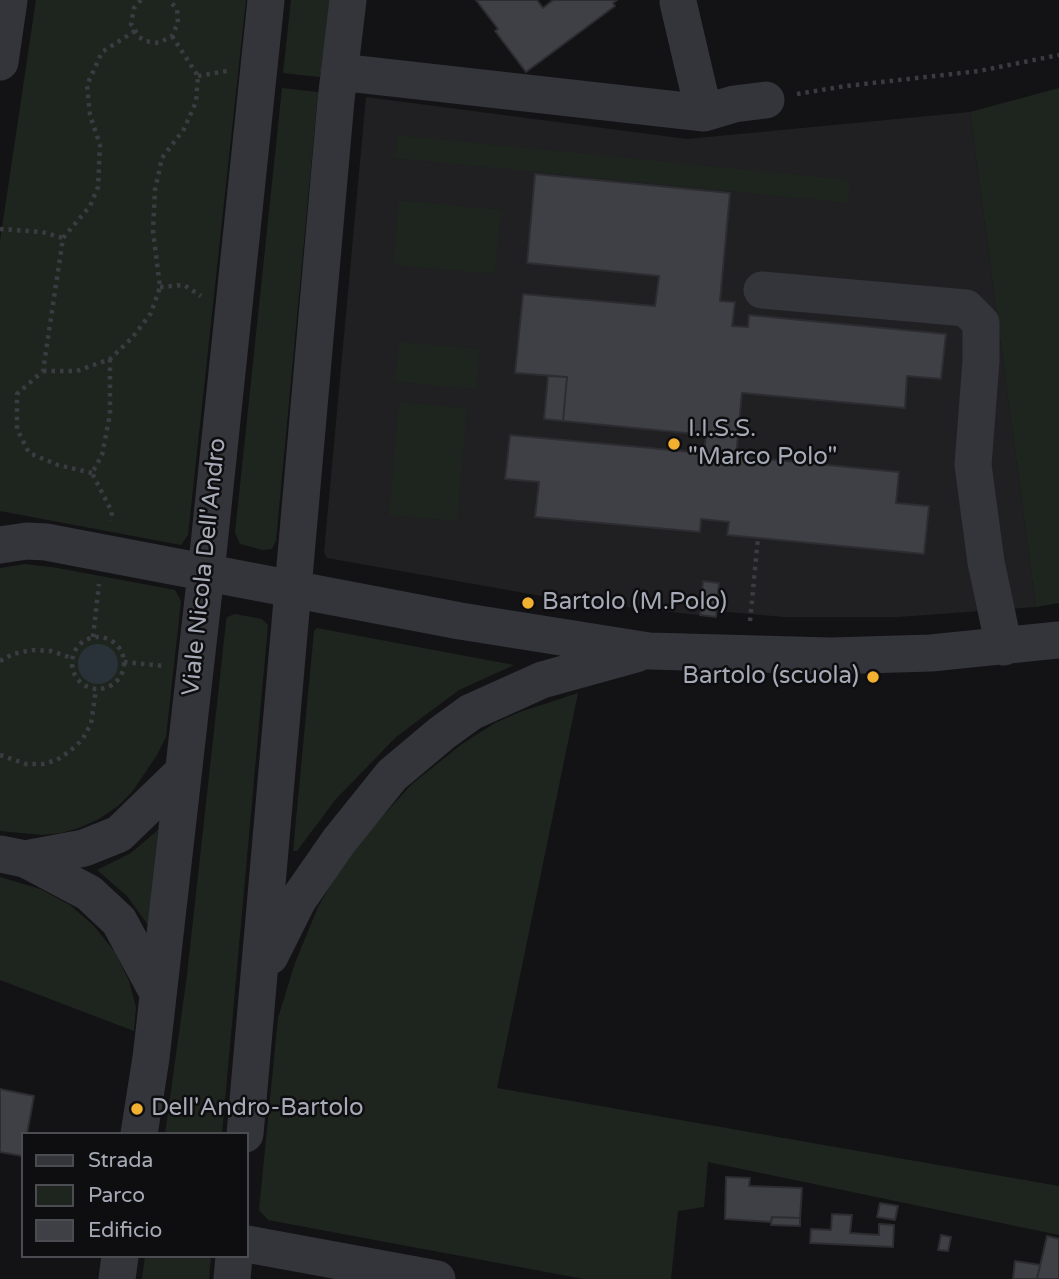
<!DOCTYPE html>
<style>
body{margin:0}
#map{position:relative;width:1059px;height:1279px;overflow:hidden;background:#131315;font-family:"Varela Round",sans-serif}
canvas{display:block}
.legend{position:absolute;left:21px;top:1132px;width:228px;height:126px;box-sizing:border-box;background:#0e0e10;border:2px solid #4a4c52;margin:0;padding:9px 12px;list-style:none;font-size:21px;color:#a5aab6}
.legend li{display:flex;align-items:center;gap:14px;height:35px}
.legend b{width:35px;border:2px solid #4a4c52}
</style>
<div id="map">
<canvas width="1059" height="1279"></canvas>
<ul class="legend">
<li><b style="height:9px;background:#34353a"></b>Strada</li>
<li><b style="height:19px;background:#1e251f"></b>Parco</li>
<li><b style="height:19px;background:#3f4045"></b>Edificio</li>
</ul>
</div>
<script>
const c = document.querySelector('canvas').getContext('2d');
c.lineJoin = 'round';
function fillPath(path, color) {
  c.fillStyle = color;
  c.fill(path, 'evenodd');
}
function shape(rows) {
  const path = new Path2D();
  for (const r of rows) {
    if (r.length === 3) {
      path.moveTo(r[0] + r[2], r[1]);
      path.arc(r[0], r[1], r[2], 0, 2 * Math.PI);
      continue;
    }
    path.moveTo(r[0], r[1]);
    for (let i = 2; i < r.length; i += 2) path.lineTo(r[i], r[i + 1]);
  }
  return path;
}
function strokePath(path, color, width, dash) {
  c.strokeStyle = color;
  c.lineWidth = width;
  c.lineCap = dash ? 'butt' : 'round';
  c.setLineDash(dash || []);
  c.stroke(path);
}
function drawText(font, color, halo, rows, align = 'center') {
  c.font = font + ' "Varela Round",sans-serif';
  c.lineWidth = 5;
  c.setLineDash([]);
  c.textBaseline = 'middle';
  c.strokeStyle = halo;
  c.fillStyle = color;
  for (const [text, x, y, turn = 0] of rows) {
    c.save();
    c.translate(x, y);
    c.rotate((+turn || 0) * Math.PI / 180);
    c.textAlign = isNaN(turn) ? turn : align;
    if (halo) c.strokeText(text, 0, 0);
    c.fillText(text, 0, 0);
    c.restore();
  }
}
const built = shape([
 [366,97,687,139,970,112,1036,607,898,617,784,617,716,611,716,617,564,600,327,558,324,552]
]);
const green = shape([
 [36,0,246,0,188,535,181,545,0,511,0,241],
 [291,0,330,0,320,77,283,73],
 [282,88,318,92,276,541,272,549,263,550,240,544,235,533],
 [1059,88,1059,603,1036,607,970,112],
 [398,135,850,180,848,203,395,158],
 [399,200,501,210,495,274,393,265],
 [399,342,480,349,476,389,395,382],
 [399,402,467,408,457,521,389,515],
 [25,564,58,568,175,590,181,601,166,737,157,755,132,792,118,806,99,819,79,828,61,833,42,835,0,831,0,568],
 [235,614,262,619,268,625,222,1134,165,1134,187,975,226,622,227,617],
 [317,628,514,665,459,690,396,737,336,799,297,851,293,851,314,631],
 [578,693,497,1088,1059,1186,1059,1235,708,1162,704,1207,678,1211,671,1279,584,1279,268,1220,259,1210,278,1018,295,963,318,907,339,871,371,829,412,784,462,744,495,723,520,712],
 [158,830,148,925,127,896,97,870,131,853],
 [0,877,40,889,70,905,93,925,115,952,129,981,136,1007,134,1031,0,980],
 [145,1256,211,1256,209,1279,142,1279]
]);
const water = shape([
 [98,664,20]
]);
const building = shape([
 [476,0,537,0,543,8,553,0,617,0,613,3,615,6,526,72,495,31,498,29,476,0],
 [535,174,730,193,720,301,735,302,732,326,748,327,749,315,946,334,941,379,907,376,905,408,742,393,736,456,899,472,896,503,929,506,924,554,727,535,729,522,701,519,700,532,535,517,539,482,505,479,510,435,704,453,706,435,563,421,567,377,515,373,523,294,655,306,659,276,527,263,535,174],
 [548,376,567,377,563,421,544,419,548,376],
 [703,581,719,583,716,617,700,615,703,581],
 [0,1089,34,1096,27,1134,23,1134,22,1156,0,1152,0,1089],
 [726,1177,750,1178,749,1186,802,1188,800,1218,772,1217,771,1222,725,1219,726,1177],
 [880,1203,898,1206,895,1220,877,1217,880,1203],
 [832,1214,852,1215,850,1233,879,1235,879,1224,894,1225,893,1247,810,1243,811,1229,831,1230,832,1214],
 [772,1217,800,1218,800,1226,771,1225,772,1217],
 [941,1235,951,1237,948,1251,938,1250,941,1235],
 [1047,1236,1059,1239,1059,1279,1037,1279,1047,1236],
 [1015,1261,1040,1265,1037,1279,1013,1279,1015,1261]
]);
const path = shape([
 [141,0,134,8,131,24,139,37,145,41,159,43,172,36,178,23,177,9,169,0],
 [198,76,227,71],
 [797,94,846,86,979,71,1059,55],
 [0,229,42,232,63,238],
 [160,287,184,285,201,296],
 [110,359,110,414,102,455,92,473,112,512,111,521],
 [43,371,77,371,110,359,132,338,151,313,160,287,153,231,155,190,162,158,184,129,196,102,198,76,172,36],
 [92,473,58,465,29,453,17,429,17,394,43,371,63,238,90,206,98,187,100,145,90,115,87,85,102,52,135,31],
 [750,621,758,538],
 [93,637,99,584],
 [98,663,26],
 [0,661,13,654,32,650,51,651,72,658],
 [124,662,165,666],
 [0,755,26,764,43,764,57,760,70,751,82,740,91,724,96,689]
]);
const minor = shape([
 [678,2,704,113],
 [0,62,9,0],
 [339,72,704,113,734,104,766,100],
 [762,290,966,308,981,323,981,361,973,465,986,562,1004,647],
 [0,545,27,541,46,542,460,621,649,651,831,656,931,653,1059,640],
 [0,854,25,859,89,893,119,921,158,993],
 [25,859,84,848,119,834,182,773],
 [270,956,298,900,339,841,392,775,442,733,471,712,542,680,636,654],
 [139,1134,151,1058,206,573,266,0],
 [245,1134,336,100,348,0],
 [247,1244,437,1279],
 [117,1279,120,1256],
 [232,1279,234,1256]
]);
const markers = [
 [674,444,7,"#f1b030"],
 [528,603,7,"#f1b030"],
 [873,677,7,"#f1b030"],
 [137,1109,7,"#f1b030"]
];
const poiNames = [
 ["I.I.S.S.",688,430],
 ["\"Marco Polo\"",688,458],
 ["Bartolo (M.Polo)",542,603],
 ["Bartolo (scuola)",859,677,"right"],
 ["Dell'Andro-Bartolo",151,1109]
];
const streetNames = [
 ["Viale Nicola Dell'Andro",205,567,-84]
];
fillPath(built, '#201f22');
fillPath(green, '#1e251f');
fillPath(water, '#2a3239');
fillPath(building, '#3f4045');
strokePath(building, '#2d2d31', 2);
strokePath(path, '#3b3c41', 4.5, [3.5, 5]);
strokePath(minor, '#34353a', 37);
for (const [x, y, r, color] of markers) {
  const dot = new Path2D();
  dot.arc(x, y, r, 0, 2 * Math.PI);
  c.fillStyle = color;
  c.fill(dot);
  strokePath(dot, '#0e0e10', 2.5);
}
drawText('24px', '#a5aab6', '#0e0e10', poiNames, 'left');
drawText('24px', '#a5aab6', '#0e0e10', streetNames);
</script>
